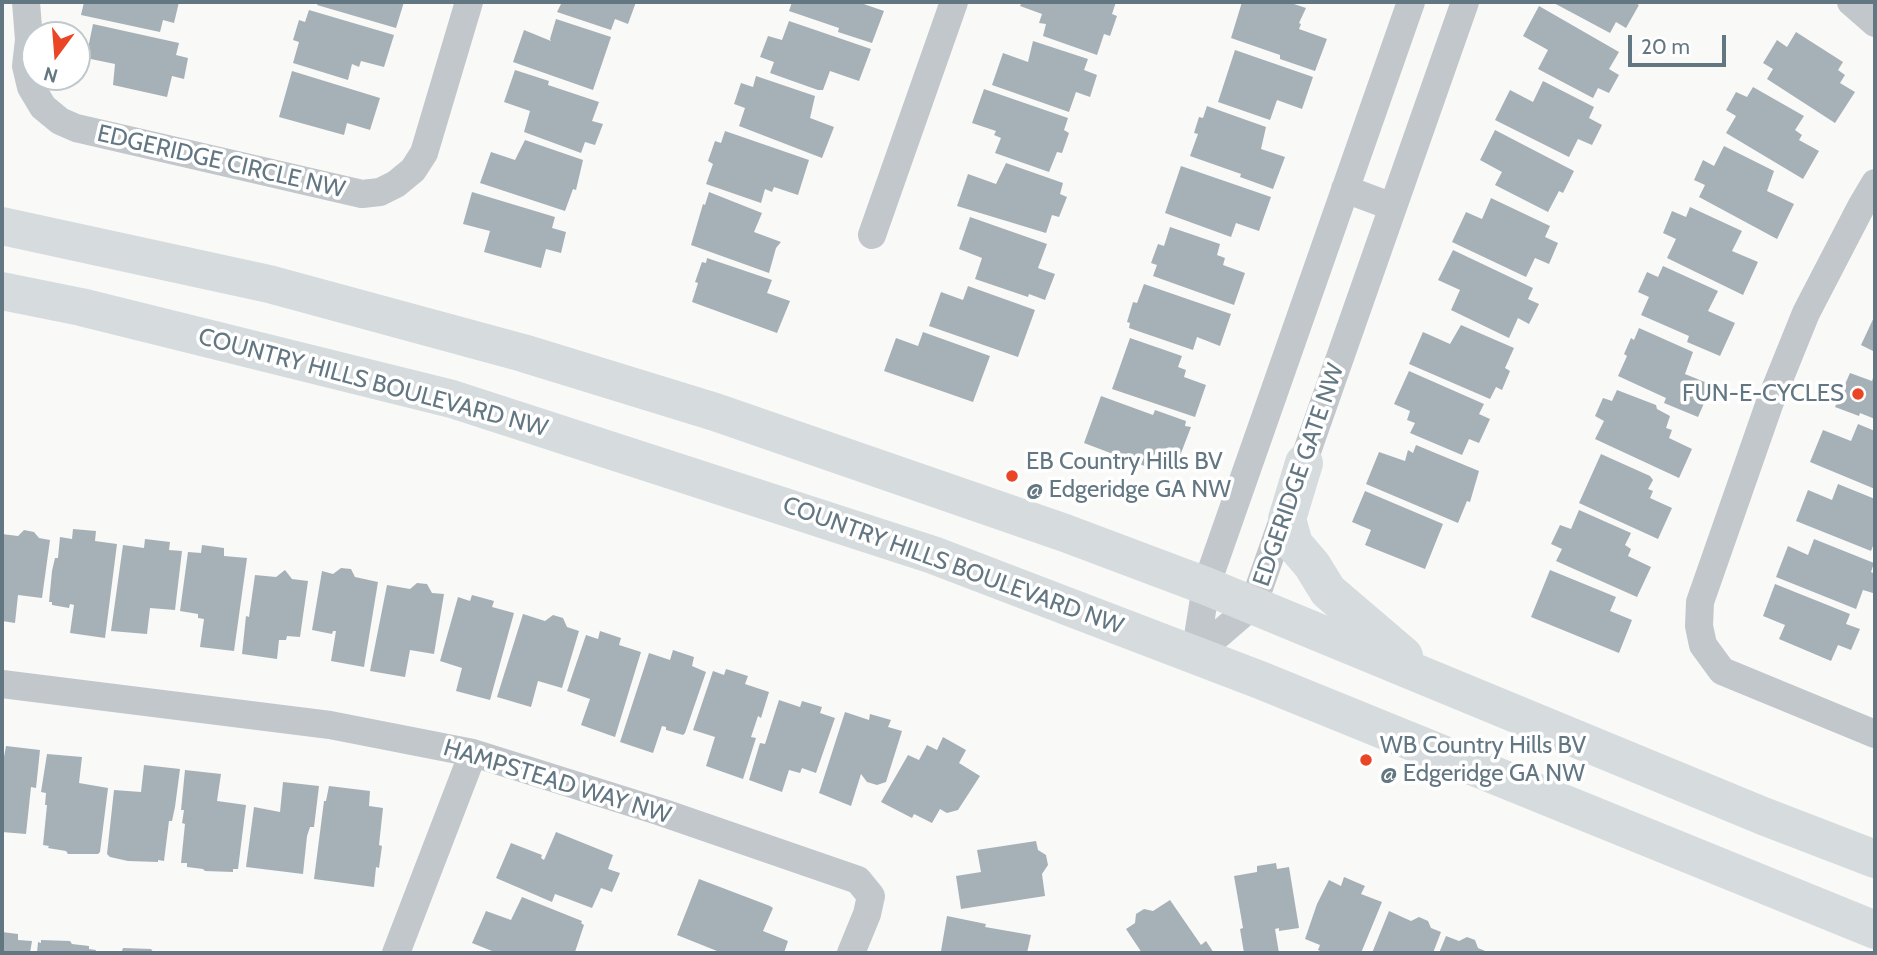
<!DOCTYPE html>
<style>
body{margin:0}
#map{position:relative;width:1877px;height:955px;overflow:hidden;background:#f9f9f7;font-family:Cabin,sans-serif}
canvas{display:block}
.frame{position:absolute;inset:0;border:4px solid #637783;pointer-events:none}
.north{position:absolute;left:21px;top:21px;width:70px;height:70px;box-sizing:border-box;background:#fff;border:2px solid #c1c9cd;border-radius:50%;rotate:196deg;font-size:19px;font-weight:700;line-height:28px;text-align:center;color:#637783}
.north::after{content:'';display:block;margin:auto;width:24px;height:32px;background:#ea4626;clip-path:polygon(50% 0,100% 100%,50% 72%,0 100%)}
.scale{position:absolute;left:1628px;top:35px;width:98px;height:32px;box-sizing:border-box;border:4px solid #637783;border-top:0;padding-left:9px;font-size:21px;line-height:24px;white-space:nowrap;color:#637783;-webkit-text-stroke:5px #fff;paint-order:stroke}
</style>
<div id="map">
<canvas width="1877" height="955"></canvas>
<div class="frame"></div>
<div class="north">N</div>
<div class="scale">20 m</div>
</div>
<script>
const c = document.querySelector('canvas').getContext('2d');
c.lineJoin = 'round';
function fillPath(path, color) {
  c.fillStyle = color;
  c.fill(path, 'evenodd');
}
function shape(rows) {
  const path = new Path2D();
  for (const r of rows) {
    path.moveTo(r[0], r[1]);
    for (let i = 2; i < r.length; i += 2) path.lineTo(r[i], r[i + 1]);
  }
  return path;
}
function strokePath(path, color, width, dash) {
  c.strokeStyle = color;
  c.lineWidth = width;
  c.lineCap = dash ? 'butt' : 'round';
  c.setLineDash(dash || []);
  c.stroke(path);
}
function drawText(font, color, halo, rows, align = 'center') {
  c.font = font + ' Cabin,sans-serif';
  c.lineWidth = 7;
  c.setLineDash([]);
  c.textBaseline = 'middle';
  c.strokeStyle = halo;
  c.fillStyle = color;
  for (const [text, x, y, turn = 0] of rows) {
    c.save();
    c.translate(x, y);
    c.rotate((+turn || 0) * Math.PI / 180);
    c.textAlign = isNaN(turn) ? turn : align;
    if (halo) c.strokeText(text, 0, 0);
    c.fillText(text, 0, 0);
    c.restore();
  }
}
const building = shape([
 [84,2,179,2,174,23,163,20,160,32,81,15],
 [319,2,404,2,396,28,317,5],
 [562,2,636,2,628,24,615,19,611,30,557,12],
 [792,2,858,2,884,11,872,43,838,32,839,28,789,11],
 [1022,2,1116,2,1112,14,1117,16,1110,36,1104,34,1097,55,1043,36,1046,24,1039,23,1042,14,1020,6],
 [1242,2,1288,2,1306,8,1299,23,1301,24,1299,29,1327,39,1315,71,1280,59,1280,55,1231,38],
 [1552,2,1633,2,1639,5,1626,28,1616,22,1610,33],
 [1539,6,1619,52,1609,69,1619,75,1609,93,1598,88,1593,98,1538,69,1548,50,1523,36],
 [309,10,394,35,384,67,361,61,359,67,352,64,348,80,293,63,299,42,293,40,299,20,305,22],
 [556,19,611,37,593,90,513,62,524,30,551,41,550,39],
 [789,21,871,49,859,81,830,71,823,90,818,90,770,73,774,62,760,57,768,36,782,40],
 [93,24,179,43,176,55,188,58,184,79,172,76,167,97,113,85,115,64,86,58],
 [1796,32,1843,62,1838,70,1845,75,1840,83,1855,92,1835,123,1767,79,1773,69,1763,63,1777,40,1787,47],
 [1033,41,1088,59,1084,70,1097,75,1090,97,1076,92,1069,112,992,85,1003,53,1028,62],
 [1235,50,1313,77,1302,109,1277,100,1270,120,1218,102],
 [515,70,549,81,548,85,599,102,592,121,603,124,595,145,585,142,581,153,524,132,530,111,504,102],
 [292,71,380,98,370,130,347,123,344,135,279,117],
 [756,76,815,96,810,118,834,127,822,158,739,126,745,108,734,104,741,83,753,87],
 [1543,81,1594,107,1589,118,1602,125,1592,145,1578,139,1569,157,1495,120,1510,90,1533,102],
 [1753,87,1804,116,1795,130,1802,135,1799,140,1819,151,1803,179,1726,133,1736,116,1726,110,1736,92,1747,97],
 [984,89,1068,118,1064,130,1069,133,1062,153,1057,152,1049,172,995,153,1001,138,994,135,996,131,972,123],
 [1207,106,1266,127,1261,149,1285,157,1273,189,1240,177,1241,174,1190,156,1198,134,1194,133,1199,117,1203,118],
 [1495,130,1574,171,1563,193,1559,191,1548,212,1495,185,1502,172,1480,160],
 [725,131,809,160,798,195,774,187,772,192,765,189,761,203,706,184,713,164,708,161,715,141,721,143],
 [525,140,583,160,576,190,573,189,565,211,480,183,491,152,515,160],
 [1724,146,1774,171,1767,191,1794,204,1777,239,1699,197,1705,185,1694,180,1703,160,1714,166],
 [1006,163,1063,183,1060,194,1067,197,1059,217,1052,215,1046,233,957,206,968,174,996,184],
 [1181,166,1271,197,1259,231,1236,223,1231,237,1165,213],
 [472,192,555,217,552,228,566,232,561,253,546,249,541,268,484,252,490,231,463,224],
 [709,192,762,213,754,232,781,242,776,248,769,273,691,245,703,204,705,205],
 [1491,198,1550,226,1545,237,1558,243,1549,264,1535,258,1526,277,1452,242,1466,212,1482,219],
 [1690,207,1742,231,1732,251,1758,262,1743,295,1667,258,1676,239,1663,233,1672,211,1686,217],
 [970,217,1047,244,1038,268,1055,274,1045,300,1029,294,1028,297,975,279,982,258,959,249],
 [1170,227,1220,244,1217,255,1225,258,1223,265,1245,273,1234,305,1153,276,1157,265,1151,263,1158,244,1164,246],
 [1453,250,1533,288,1528,299,1539,304,1529,324,1518,318,1509,338,1451,310,1460,290,1438,280],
 [707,258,772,280,767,293,790,301,777,333,692,302,698,283,695,282,702,262,706,263],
 [1663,266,1718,291,1708,311,1735,323,1720,356,1687,342,1689,336,1641,315,1649,297,1638,292,1647,272,1658,277],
 [1144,284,1231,314,1220,346,1197,337,1193,350,1129,328,1130,323,1127,322,1133,302,1137,303],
 [968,286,1035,310,1018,357,929,326,941,292,963,300],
 [1875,315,1875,352,1861,345],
 [1461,325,1514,348,1505,368,1510,371,1502,390,1496,387,1490,399,1409,364,1423,332,1450,344],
 [1639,328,1693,352,1685,374,1712,385,1698,417,1664,403,1666,398,1618,376,1627,356,1624,354,1631,338,1634,340],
 [923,332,990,356,973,402,884,371,896,338,918,346],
 [1130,338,1182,356,1178,367,1186,370,1184,377,1206,385,1195,417,1112,389],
 [1409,371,1484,404,1479,414,1490,419,1479,443,1469,439,1462,455,1410,433,1415,423,1407,420,1410,411,1394,404],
 [1875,372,1875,419,1860,413,1859,416,1835,407,1850,373,1872,381],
 [1617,390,1656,405,1657,409,1670,416,1666,428,1672,430,1669,438,1692,449,1679,478,1595,439,1604,421,1595,416,1603,398,1612,401],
 [1101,396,1153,415,1155,410,1186,421,1185,426,1191,427,1178,461,1155,453,1150,468,1084,443],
 [1858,424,1875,431,1875,489,1810,462,1823,430,1851,441],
 [1416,445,1479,471,1470,502,1467,501,1458,523,1366,484,1379,452,1405,461,1408,450,1413,453],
 [1601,454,1650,476,1653,480,1648,489,1653,491,1650,498,1672,508,1658,539,1579,503],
 [1838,484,1875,499,1875,541,1871,551,1796,521,1808,490,1832,500],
 [1365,491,1443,524,1425,569,1365,545,1371,530,1352,522],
 [1579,510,1631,533,1625,545,1631,549,1628,556,1651,567,1637,597,1556,561,1562,549,1551,544,1560,525,1571,529],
 [73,529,96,531,95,541,117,544,105,638,70,633,74,605,70,604,69,608,52,605,52,602,49,602,52,571,55,558,58,558,60,537,72,539],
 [24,530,34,532,39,538,50,540,42,598,18,595,15,623,2,621,2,534,18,536],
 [145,539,170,542,169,550,182,551,175,610,150,608,147,634,111,631,123,545,144,548],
 [1814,539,1874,563,1871,572,1875,574,1875,587,1873,593,1863,590,1856,609,1776,577,1788,546,1808,555],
 [202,545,224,548,224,556,247,558,234,651,200,647,204,619,198,618,198,614,180,611,188,552,201,553],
 [341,568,351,569,355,577,378,582,364,667,331,661,336,631,333,631,332,634,312,630,322,571,333,574],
 [285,570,292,579,308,581,300,637,287,636,286,640,279,640,277,659,242,654,246,616,249,617,255,575,276,577],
 [1550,570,1616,597,1610,611,1632,620,1619,653,1531,617],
 [417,583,427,584,432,593,444,594,434,654,410,650,405,677,370,671,387,585,410,589],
 [1775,584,1850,614,1846,624,1860,629,1851,650,1838,645,1831,661,1779,639,1785,625,1763,616],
 [472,595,494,601,492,607,514,613,490,700,456,691,462,668,440,661,458,597,470,601],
 [523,614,545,621,553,615,563,618,567,627,579,631,562,688,538,681,531,707,497,697],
 [600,631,621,638,619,645,641,652,615,737,581,725,590,699,567,691,586,635,598,639],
 [673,650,694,657,692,666,706,672,685,733,683,735,666,730,666,727,662,726,653,753,620,742,649,653,670,660],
 [726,669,748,676,745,684,769,692,761,718,758,716,751,737,756,738,743,779,706,766,715,737,693,730,713,671,724,675],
 [779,700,800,707,802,701,822,707,820,713,835,718,816,773,802,768,800,773,789,770,782,792,749,780,760,743,765,744],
 [845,712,869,720,870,714,891,720,888,727,902,731,886,782,877,785,867,782,861,774,851,806,819,793],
 [943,737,966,750,959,763,980,776,958,810,947,813,940,809,932,823,914,814,912,818,881,802,908,755,919,760,927,745,937,750],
 [6,746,40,750,36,788,31,787,26,834,2,832,2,768],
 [47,754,82,757,79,783,108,788,100,852,98,854,68,854,66,851,48,848,49,846,43,845,47,805,45,805,46,793,41,792],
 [144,765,180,769,175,807,172,821,169,821,164,861,158,860,158,862,128,861,110,857,107,854,114,790,141,792],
 [185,770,221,774,217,801,246,805,238,869,233,869,233,872,205,871,203,869,187,867,187,863,181,863,185,824,182,823,184,810,181,810],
 [283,782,319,786,314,827,310,827,307,836,303,874,246,867,254,807,280,812],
 [329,786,370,791,369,806,383,808,379,845,382,846,379,868,376,867,374,887,314,879,324,801,326,801],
 [556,832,613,855,608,869,620,873,612,892,601,888,592,908,555,894,552,902,496,878,511,843,542,855,541,858,544,860],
 [1036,841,1038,850,1046,855,1048,865,1042,874,1045,896,961,909,956,876,981,872,977,850],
 [1276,863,1277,869,1289,867,1299,928,1279,931,1279,928,1275,929,1279,953,1244,953,1240,929,1243,928,1234,876,1257,872,1257,866],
 [1344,877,1365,886,1361,894,1382,902,1361,953,1325,953,1318,950,1320,945,1305,939,1317,904,1329,880,1341,886],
 [699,879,770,906,773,908,763,931,788,941,784,953,722,953,677,935],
 [522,897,582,921,581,923,584,925,575,952,497,953,472,943,486,911,511,920],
 [1170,900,1201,945,1206,941,1214,953,1142,953,1126,929,1135,923,1136,914,1144,909,1153,911],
 [1389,911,1411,921,1419,917,1428,921,1431,928,1441,932,1433,953,1372,953],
 [947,916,986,924,985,927,1031,935,1027,953,953,953,941,951],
 [2,932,18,934,18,940,32,941,30,953,2,953],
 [1446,936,1459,941,1467,937,1475,940,1478,948,1490,953,1439,953],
 [41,940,70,941,72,944,89,946,89,949,96,950,95,953,37,953,38,942,41,943],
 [123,948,151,949,154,953,115,953,116,951,122,951]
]);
const street = shape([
 [26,2,29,40,26,66,31,87,43,107,60,121,76,128,362,194,380,192,396,184,413,170,424,153,469,2],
 [1851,2,1875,23],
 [1875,183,1862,205,1806,313,1770,402,1700,602,1699,626,1703,645,1722,671,1875,734],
 [1345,189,1393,207],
 [872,235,954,2],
 [1195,655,1253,605,1465,2],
 [1195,655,1206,586,1411,2],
 [2,684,330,725,473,753,540,774,661,812,858,880,871,896,867,914,851,953],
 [396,953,473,753]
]);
const secondary = shape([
 [2,226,269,284,523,353,715,412,1065,533,1206,586,1763,816,1875,859],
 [2,291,81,307,452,399,933,555,1260,680,1875,930],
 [1304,463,1287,519,1294,544,1312,565,1328,591,1404,656]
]);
const markers = [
 [1858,394,7,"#ea4626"],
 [1012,476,7,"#ea4626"],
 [1366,760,7,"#ea4626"]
];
const streetNames = [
 ["EDGERIDGE CIRCLE NW",221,162,13],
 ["COUNTRY HILLS BOULEVARD NW",373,383,15],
 ["EDGERIDGE GATE NW",1299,475,-71],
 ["COUNTRY HILLS BOULEVARD NW",953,566,20],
 ["HAMPSTEAD WAY NW",557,782,17]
];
const poiNames = [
 ["FUN-E-CYCLES",1844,394,"right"],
 ["EB Country Hills BV",1026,462],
 ["@ Edgeridge GA NW",1026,490],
 ["WB Country Hills BV",1380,746],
 ["@ Edgeridge GA NW",1380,774]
];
fillPath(building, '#a6b1b7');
strokePath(street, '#c2c7cb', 28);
strokePath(secondary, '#d6dbde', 38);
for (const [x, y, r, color] of markers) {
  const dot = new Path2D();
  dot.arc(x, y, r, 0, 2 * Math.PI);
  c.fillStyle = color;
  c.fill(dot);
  strokePath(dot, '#fff', 2.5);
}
drawText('24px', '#637783', '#fff', streetNames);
drawText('24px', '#637783', '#fff', poiNames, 'left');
</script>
